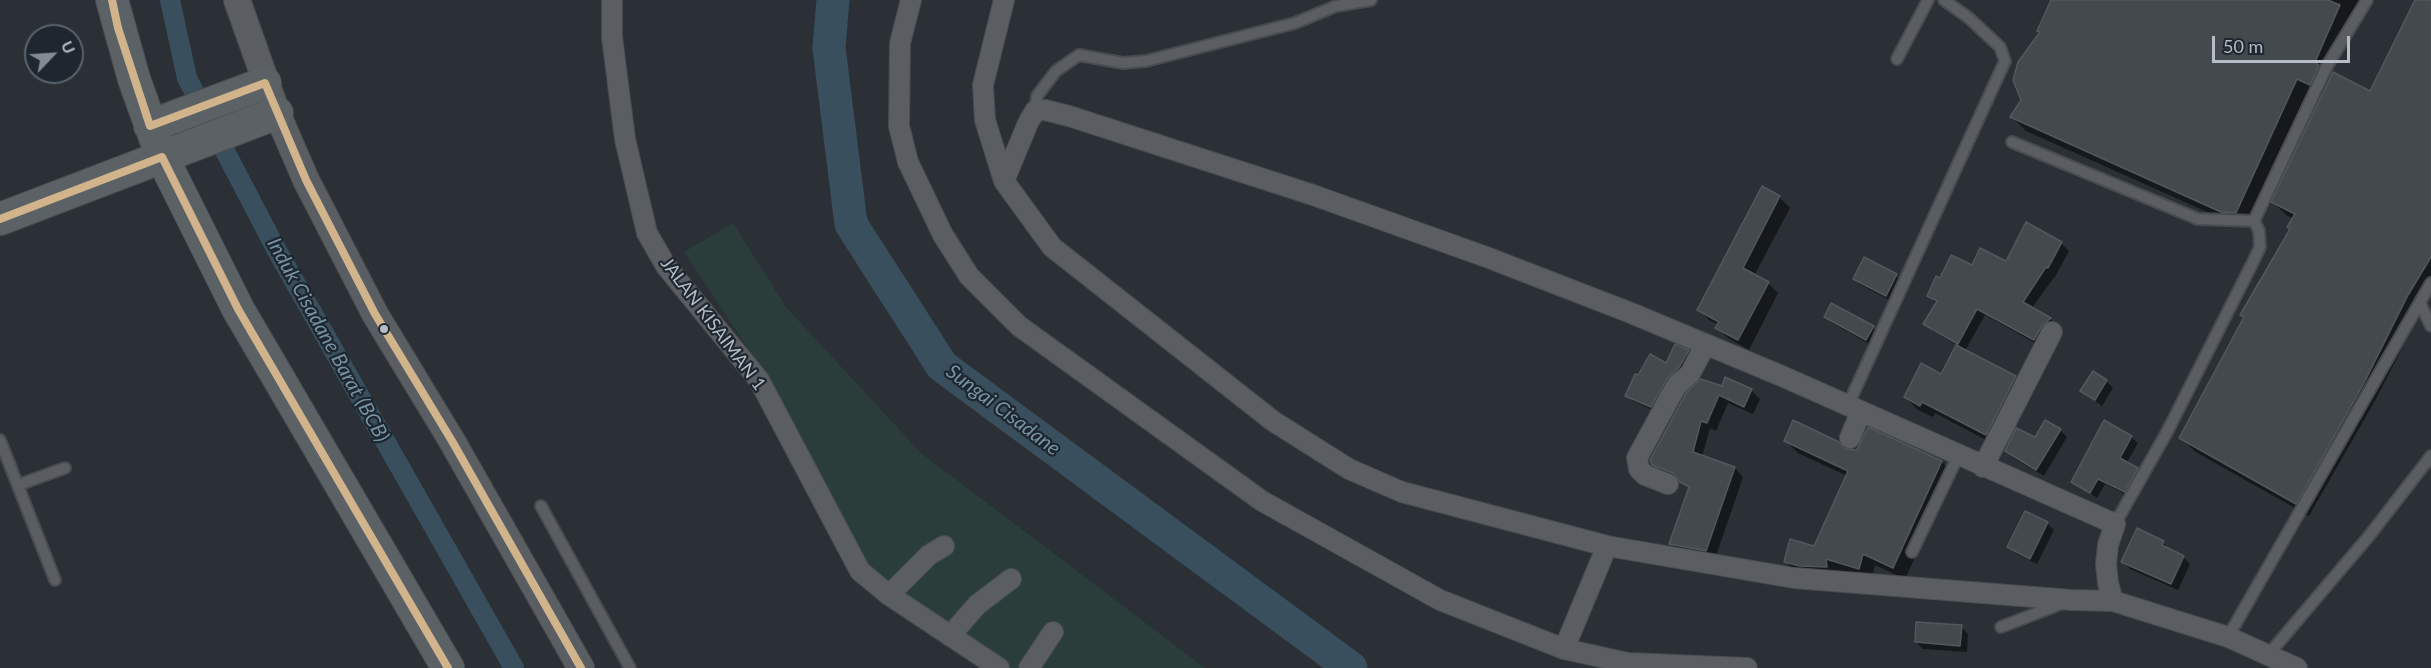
<!DOCTYPE html>
<style>
body{margin:0}
#map{position:relative;width:2431px;height:668px;overflow:hidden;background:#2a3035;font-family:Lato,sans-serif}
canvas{display:block}
.north{position:absolute;left:24px;top:24px;width:60px;height:60px;box-sizing:border-box;background:#1e272f;border:2px solid #5a636b;border-radius:50%;rotate:65deg;font-size:16px;font-weight:700;line-height:24px;text-align:center;color:#b4bdc6}
.north::after{content:'';display:block;margin:auto;width:21px;height:27px;background:#848c93;clip-path:polygon(50% 0,100% 100%,50% 72%,0 100%)}
.scale{position:absolute;left:2212px;top:36px;width:138px;height:27px;box-sizing:border-box;border:3px solid #b4bdc6;border-top:0;padding-left:8px;font-size:18px;line-height:21px;white-space:nowrap;color:#b4bdc6;-webkit-text-stroke:4px #1e272f;paint-order:stroke}
</style>
<div id="map">
<canvas width="2431" height="668"></canvas>
<div class="north">U</div>
<div class="scale">50 m</div>
</div>
<script>
const c = document.querySelector('canvas').getContext('2d');
c.lineJoin = 'round';
function fillPath(path, color) {
  c.fillStyle = color;
  c.fill(path, 'evenodd');
}
function shape(rows) {
  const path = new Path2D();
  for (const r of rows) {
    path.moveTo(r[0], r[1]);
    for (let i = 2; i < r.length; i += 2) path.lineTo(r[i], r[i + 1]);
  }
  return path;
}
function strokePath(path, color, width, dash) {
  c.strokeStyle = color;
  c.lineWidth = width;
  c.lineCap = dash ? 'butt' : 'round';
  c.setLineDash(dash || []);
  c.stroke(path);
}
function drawText(font, color, halo, rows, align = 'center') {
  c.font = font + ' Lato,sans-serif';
  c.lineWidth = 4.5;
  c.setLineDash([]);
  c.textBaseline = 'middle';
  c.strokeStyle = halo;
  c.fillStyle = color;
  for (const [text, x, y, turn = 0] of rows) {
    c.save();
    c.translate(x, y);
    c.rotate((+turn || 0) * Math.PI / 180);
    c.textAlign = isNaN(turn) ? turn : align;
    if (halo) c.strokeText(text, 0, 0);
    c.fillText(text, 0, 0);
    c.restore();
  }
}
const green = shape([
 [733,223,786,307,921,453,1205,668,986,668,870,592,766,376,684,252]
]);
const shadow = shape([
 [2053,0,2359,0,2328,76,2370,93,2414,5,2414,0,2431,0,2431,292,2376,399,2309,516,2194,451,2181,437,2291,229,2294,219,2286,215,2273,202,2322,97,2310,91,2250,226,2236,225,2026,131,2012,117,2023,101],
 [1763,188,1779,197,1790,208,1754,276,1768,283,1778,293,1749,350,1728,338,1717,328,1719,325,1709,320,1699,310],
 [2061,243,2069,251,2056,275,2031,309,2050,319,2057,326,2042,347,1985,315,1965,351,2015,378,2028,390,1999,447,1935,413,1933,417,1918,410,1905,397,1941,376,1957,345,1933,331,1925,324,1937,304,1928,296,1941,280,1973,267,2006,263],
 [1896,276,1903,283,1893,302,1861,285,1855,279],
 [1826,317,1873,328,1879,334,1873,346,1832,323],
 [1688,351,1694,357,1657,412,1633,401,1627,396,1638,377,1666,365],
 [2106,381,2113,388,2102,406,2082,391],
 [1722,388,1751,390,1760,399,1753,414,1728,403,1716,431,1710,428,1702,457,1735,468,1743,477,1715,559,1679,553,1670,544,1689,489,1680,480,1662,473,1653,464],
 [2060,430,2067,437,2044,476,2013,458,2007,451],
 [2131,437,2138,443,2126,464,2143,476,2131,497,2105,484,2097,498,2073,481],
 [1786,441,1846,451,1942,462,1954,474,1905,579,1875,565,1871,581,1838,570,1838,579,1798,574,1786,562,1815,548,1847,476,1798,453],
 [2047,523,2054,530,2037,564,2015,553,2009,547],
 [2163,542,2169,550,2183,557,2190,564,2178,590,2130,569,2123,562],
 [1961,627,1968,634,1967,652,1923,649,1916,642]
]);
const canal = shape([
 [170,0,187,78,276,249,514,668]
]);
const river = shape([
 [833,0,829,48,851,224,942,366,1351,668]
]);
const building = shape([
 [2051,0,2328,0,2340,5,2315,62,2319,65,2310,85,2297,79,2236,213,2221,212,2010,117,2021,100,2013,80,2018,62,2040,32,2037,31,2051,0],
 [2415,0,2431,0,2431,257,2408,295,2363,385,2296,504,2179,438,2244,317,2240,315,2290,229,2287,227,2295,214,2271,202,2333,72,2370,91,2415,0],
 [1762,186,1780,196,1743,268,1769,282,1738,340,1715,328,1719,322,1697,310,1762,186],
 [2026,222,2062,242,2048,268,2046,267,2023,302,2051,318,2042,326,2034,340,1977,309,1958,344,1923,324,1937,301,1927,296,1936,276,1940,278,1951,255,1972,265,1980,248,2006,261,2026,222],
 [1864,257,1897,274,1886,296,1853,279,1864,257],
 [1831,303,1874,326,1866,340,1824,317,1831,303],
 [1675,344,1689,350,1680,366,1667,379,1651,407,1625,396,1635,374,1638,375,1650,354,1666,363,1675,344],
 [1956,345,2016,376,1986,435,1922,402,1920,406,1904,397,1921,363,1941,374,1956,345],
 [2093,371,2107,380,2095,400,2080,391,2093,371],
 [1725,377,1752,389,1744,407,1719,395,1707,423,1701,421,1693,452,1735,467,1706,551,1669,544,1689,487,1680,482,1673,473,1652,465,1650,460,1686,393,1701,379,1722,386,1725,377],
 [1793,420,1839,442,1846,449,1857,450,1868,427,1942,461,1893,568,1863,554,1859,569,1826,559,1827,567,1800,566,1784,562,1790,539,1814,546,1848,471,1784,441,1793,420],
 [2045,420,2061,429,2036,470,2005,451,2016,428,2035,437,2045,420],
 [2104,420,2132,436,2120,458,2138,468,2125,492,2098,479,2090,493,2071,482,2104,420],
 [2025,511,2048,522,2030,559,2007,547,2025,511],
 [2137,528,2164,541,2162,545,2184,556,2171,584,2121,562,2137,528],
 [1916,622,1962,625,1960,646,1915,642,1916,622]
]);
const service = shape([
 [1897,59,1928,0],
 [1035,111,1037,96,1056,71,1079,55,1123,63,1146,61,1295,23,1336,6,1371,0],
 [2012,142,2198,219,2254,221,2259,231,2260,247,2254,260,2167,432,2115,524],
 [2254,221,2327,66,2367,0],
 [2420,303,2431,326],
 [1848,405,2005,61,2000,47,1969,18,1944,0],
 [0,440,55,580],
 [18,485,65,468],
 [541,506,630,668],
 [1912,552,1959,454],
 [2001,627,2063,603],
 [2228,637,2431,283],
 [2268,655,2369,536,2431,456]
]);
const minor = shape([
 [612,0,612,37,625,139,647,233,666,266,759,380,860,571,889,595,999,668],
 [911,0,900,43,899,126,908,162,943,235,969,276,1019,326,1262,501,1440,600,1564,649,1628,663,1747,668],
 [1004,0,983,85,985,120,1004,181,1052,247,1273,421,1349,469,1402,492,1607,546,1794,578,2071,600,2113,601,2228,637,2297,668],
 [1004,181,1028,123,1035,111,1045,110,1069,116,1313,195,1489,258,1631,313,1784,377,2115,524,2108,545,2106,564,2108,583,2113,601],
 [1850,438,1861,411],
 [1983,467,2052,332],
 [1668,484,1645,475,1639,469,1637,458,1670,397,1677,385,1690,374,1705,345],
 [889,595,929,555,944,546],
 [950,636,977,605,1011,579],
 [1564,649,1607,546],
 [1029,668,1053,632]
]);
const tertiary = shape([
 [237,0,277,113,306,180,375,314,452,441,581,668]
]);
const primary = shape([
 [112,0,134,79,162,157,238,309,448,668],
 [150,126,265,83],
 [0,219,277,113]
]);
const bus1 = shape([
 [112,0,118,28,150,126,265,83,306,180,375,314,452,441,581,668],
 [0,219,162,157,238,309,448,668]
]);
const markers = [
 [384,329,5,"#b4bdc6"]
];
const streetNames = [
 ["JALAN KISAIMAN 1",713,324,53]
];
const waterNames = [
 ["Induk Cisadane Barat (BCB)",328,340,61],
 ["Sungai Cisadane",1003,410,37]
];
fillPath(green, '#2a3d3b');
fillPath(shadow, '#0007');
strokePath(canal, '#3a4f5d', 20);
strokePath(river, '#3a4f5d', 33);
fillPath(building, '#43494d');
strokePath(building, '#52585d', 1.5);
strokePath(service, '#484c50', 14);
strokePath(minor, '#484c50', 22);
strokePath(tertiary, '#484c50', 28);
strokePath(primary, '#484d52', 34);
strokePath(service, '#5a5e63', 10);
strokePath(minor, '#5a5e63', 20);
strokePath(tertiary, '#5a5e63', 26);
strokePath(primary, '#5c6165', 32);
strokePath(bus1, '#d2b48c', 8);
for (const [x, y, r, color] of markers) {
  const dot = new Path2D();
  dot.arc(x, y, r, 0, 2 * Math.PI);
  c.fillStyle = color;
  c.fill(dot);
  strokePath(dot, '#1e272f', 2);
}
drawText('18px', '#b4bdc6', '#1e272f', streetNames);
drawText('italic 20px', '#7793a6', '#1e272f', waterNames);
</script>
